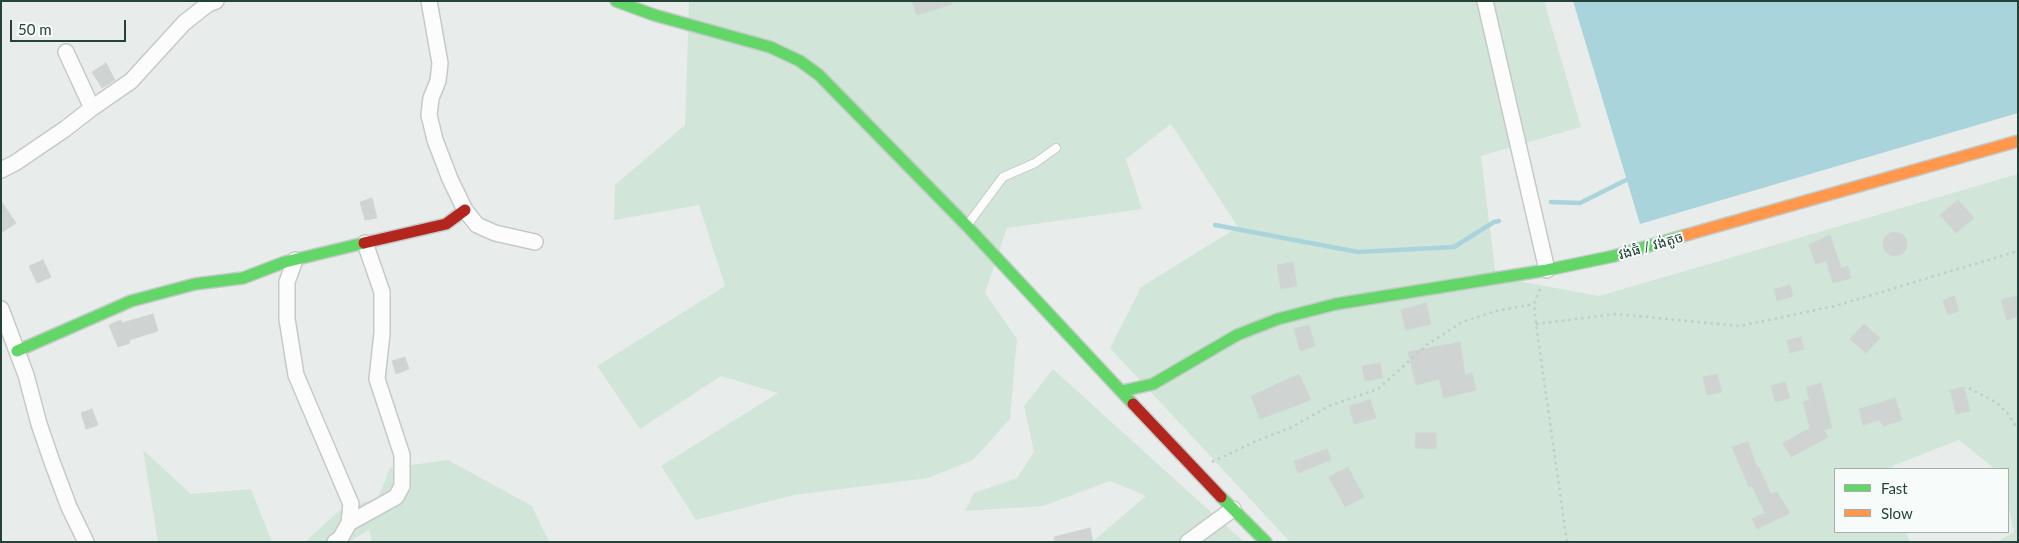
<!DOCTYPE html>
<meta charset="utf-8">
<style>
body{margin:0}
#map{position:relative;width:2019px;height:543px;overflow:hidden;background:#e8edeb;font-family:Lato,sans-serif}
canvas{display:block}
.frame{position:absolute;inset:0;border:2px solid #24423a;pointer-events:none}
.legend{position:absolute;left:1834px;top:468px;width:175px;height:65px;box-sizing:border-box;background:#f7fbf9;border:1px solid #a3b1ad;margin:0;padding:6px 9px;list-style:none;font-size:15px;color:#24423a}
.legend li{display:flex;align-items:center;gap:10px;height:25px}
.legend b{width:25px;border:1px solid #a3b1ad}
.scale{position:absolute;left:10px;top:20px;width:116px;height:22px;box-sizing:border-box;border:2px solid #24423a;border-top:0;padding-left:6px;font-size:15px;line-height:18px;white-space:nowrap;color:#24423a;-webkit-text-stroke:4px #f7fbf9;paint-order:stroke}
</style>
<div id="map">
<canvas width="2019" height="543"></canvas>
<div class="frame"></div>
<ul class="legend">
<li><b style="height:6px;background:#63d668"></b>Fast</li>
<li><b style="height:6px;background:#ff974d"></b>Slow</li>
</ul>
<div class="scale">50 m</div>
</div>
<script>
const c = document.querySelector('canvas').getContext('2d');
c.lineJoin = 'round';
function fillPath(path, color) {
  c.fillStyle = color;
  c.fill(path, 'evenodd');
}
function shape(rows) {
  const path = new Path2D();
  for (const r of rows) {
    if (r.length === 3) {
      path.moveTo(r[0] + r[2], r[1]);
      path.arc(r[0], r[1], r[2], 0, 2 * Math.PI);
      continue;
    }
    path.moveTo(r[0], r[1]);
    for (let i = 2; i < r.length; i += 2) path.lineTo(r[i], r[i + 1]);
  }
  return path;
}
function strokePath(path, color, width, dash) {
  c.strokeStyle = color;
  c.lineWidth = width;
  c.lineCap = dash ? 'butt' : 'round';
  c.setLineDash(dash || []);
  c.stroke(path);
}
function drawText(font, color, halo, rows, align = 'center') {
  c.font = font + ' Lato,"Noto Sans Khmer",sans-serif';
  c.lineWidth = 4;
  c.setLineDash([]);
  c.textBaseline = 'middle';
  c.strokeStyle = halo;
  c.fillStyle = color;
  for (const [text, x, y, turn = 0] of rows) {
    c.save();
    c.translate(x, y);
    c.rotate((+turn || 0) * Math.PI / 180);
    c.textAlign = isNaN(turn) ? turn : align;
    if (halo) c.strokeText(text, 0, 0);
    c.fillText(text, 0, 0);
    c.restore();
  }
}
const green = shape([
 [689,1,1544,1,1581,127,1481,156,1496,277,1599,296,2018,174,2018,542,1997,542,2014,532,2008,504,2008,469,1995,469,1959,440,1892,466,1892,469,1835,469,1835,532,1906,532,1910,542,1290,542,1110,348,1141,287,1238,227,1171,124,1126,159,1142,209,1007,228,985,293,1017,339,1010,419,973,460,928,478,794,495,696,520,661,466,778,393,721,376,640,429,597,366,725,286,699,205,614,220,615,185,685,125],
 [1053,369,1244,542,1092,542,1146,496,1110,481,1043,506,965,511,974,493,1017,478,1034,452,1024,406],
 [143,450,191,494,251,489,272,542,158,542],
 [448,460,532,506,549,542,372,542,369,530,349,542,305,542,340,510,378,498,390,468]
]);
const water = shape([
 [1573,1,2018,1,2018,113,1640,224]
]);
const stream = shape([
 [1551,202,1580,203,1626,180],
 [1215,225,1358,252,1454,247,1494,222,1499,221]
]);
const building = shape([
 [912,1,951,1,952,4,917,15,912,1],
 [106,63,115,80,102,88,92,72,106,63],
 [372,198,377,218,365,220,360,202,372,198],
 [1958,200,1974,218,1956,233,1940,215,1958,200],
 [1,201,16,223,1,233,1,201],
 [1895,244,12],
 [1830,235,1841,268,1848,266,1851,278,1833,283,1826,261,1816,264,1809,245,1830,235],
 [43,260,51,277,37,283,29,266,43,260],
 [1293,262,1297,286,1281,289,1277,265,1293,262],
 [1790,285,1793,296,1777,301,1774,289,1790,285],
 [2018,295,2018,316,2007,320,2001,300,2018,295],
 [1954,296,1959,311,1948,315,1943,300,1954,296],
 [1426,303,1431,324,1406,330,1401,310,1426,303],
 [153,314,158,331,129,340,130,343,118,347,109,325,121,320,122,323,153,314],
 [1864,324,1880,338,1866,353,1850,339,1864,324],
 [1309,325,1315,346,1300,351,1294,329,1309,325],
 [1801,337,1804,349,1790,353,1787,340,1801,337],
 [1460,342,1465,375,1472,373,1476,390,1444,398,1439,379,1416,385,1408,352,1460,342],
 [405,357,409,369,396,374,392,361,405,357],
 [1380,363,1383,378,1365,381,1362,366,1380,363],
 [1299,374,1311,400,1260,419,1251,396,1299,374],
 [1717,374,1722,392,1707,395,1703,377,1717,374],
 [1785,382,1790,398,1775,402,1771,386,1785,382],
 [1821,383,1832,428,1824,430,1828,437,1791,457,1783,443,1810,428,1803,402,1808,400,1811,406,1806,387,1821,383],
 [1964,387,1970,411,1956,414,1950,390,1964,387],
 [1895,398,1902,420,1883,426,1880,420,1863,425,1859,409,1895,398],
 [1370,400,1376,418,1354,424,1349,406,1370,400],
 [92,409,98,425,86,429,81,413,92,409],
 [1416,433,1436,433,1436,449,1415,448,1416,433],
 [1748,442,1757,467,1758,466,1771,494,1777,492,1790,513,1757,529,1752,519,1765,513,1752,486,1749,487,1732,447,1748,442],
 [1327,449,1331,460,1298,473,1294,461,1327,449],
 [1348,467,1364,497,1345,507,1329,477,1348,467],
 [1090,528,1093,542,1055,542,1054,537,1090,528]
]);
const path = shape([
 [1540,289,1534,304,1536,324,1567,542],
 [1536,324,1616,314,1740,326,1835,306,2018,251],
 [1969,388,1997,403,2009,415,2018,430],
 [1212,462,1254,442,1292,427,1329,406,1378,389,1428,344,1462,322,1496,311,1534,304]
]);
const lane = shape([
 [968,224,1003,177,1035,163,1056,148]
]);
const street = shape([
 [429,1,440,63,438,81,431,98,429,115,435,140,450,179,465,210,477,225,495,233,535,242],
 [1485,1,1547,270],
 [66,52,92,108],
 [1,170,15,163,65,129,92,108,131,81,184,23,208,4,216,1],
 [295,260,287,282,287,319,296,375,351,504,349,523,340,539,335,542],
 [1,309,26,375,39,424,51,459,69,507,86,542],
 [349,523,396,497,402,486,402,455,377,379,382,333,382,292,365,243],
 [1188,542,1233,509]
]);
const fast = shape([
 [616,1,654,15,770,47,800,61,819,75,967,226,1133,404],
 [17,351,131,301,195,284,243,278,285,262,364,243],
 [1122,391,1153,384,1237,335,1278,319,1336,304,1547,270,1614,256,1686,235],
 [1221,497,1266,542]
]);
const slow = shape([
 [1686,235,2018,141]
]);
const jam = shape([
 [364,243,446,224,465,210],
 [1133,404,1221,497]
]);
const streetNames = [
 ["វង់ធំ / វង់តូច",1651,246,-16]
];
fillPath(green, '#d1e6d8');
fillPath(water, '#a9d4db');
strokePath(stream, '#a9d4db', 4.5);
fillPath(building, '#cfd4d2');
strokePath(building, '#d1d6d4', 1);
strokePath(lane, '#c5cac8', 10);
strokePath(street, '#c5cac8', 18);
strokePath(fast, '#c3cbc8', 14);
strokePath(slow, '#c3cbc8', 14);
strokePath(jam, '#c3cbc8', 14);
strokePath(path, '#c3ccca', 2.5, [2.5, 4]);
strokePath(lane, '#fcfcfc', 8);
strokePath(street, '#fcfcfc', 15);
strokePath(fast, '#63d668', 11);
strokePath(slow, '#ff974d', 11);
strokePath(jam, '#b3261e', 11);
drawText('14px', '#24423a', '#f7fbf9', streetNames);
</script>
